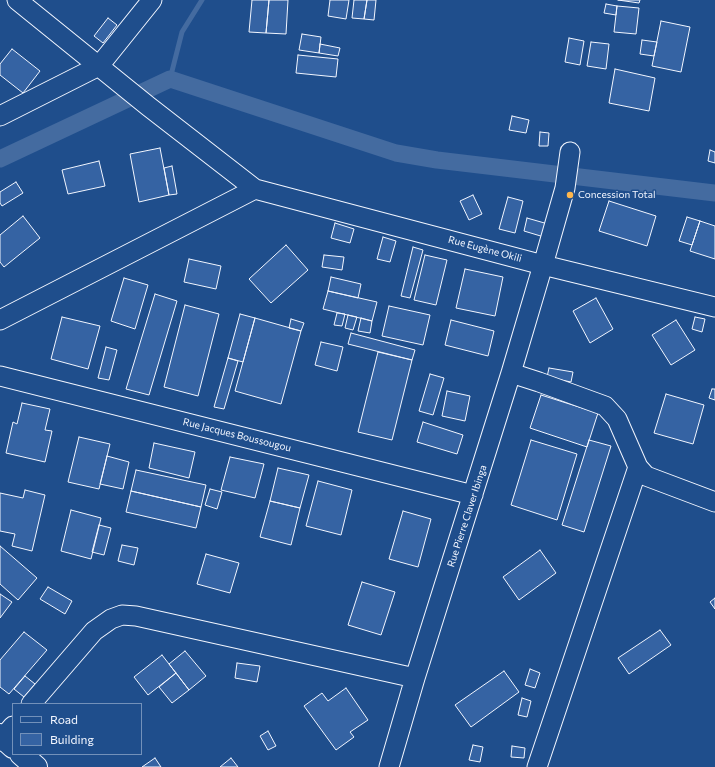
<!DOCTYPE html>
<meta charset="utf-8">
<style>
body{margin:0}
#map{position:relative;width:715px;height:767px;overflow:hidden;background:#1f4e8c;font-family:Commissioner,sans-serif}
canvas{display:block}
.legend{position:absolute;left:12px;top:703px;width:130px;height:52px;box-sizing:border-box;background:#1f4e8c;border:1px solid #7391ba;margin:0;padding:5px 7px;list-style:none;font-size:12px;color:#f2f6ff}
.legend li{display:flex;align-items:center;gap:8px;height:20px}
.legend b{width:20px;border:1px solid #7391ba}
</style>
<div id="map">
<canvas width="715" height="767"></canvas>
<ul class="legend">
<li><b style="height:5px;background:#1f4e8c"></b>Road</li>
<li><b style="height:11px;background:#3563a3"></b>Building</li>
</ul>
</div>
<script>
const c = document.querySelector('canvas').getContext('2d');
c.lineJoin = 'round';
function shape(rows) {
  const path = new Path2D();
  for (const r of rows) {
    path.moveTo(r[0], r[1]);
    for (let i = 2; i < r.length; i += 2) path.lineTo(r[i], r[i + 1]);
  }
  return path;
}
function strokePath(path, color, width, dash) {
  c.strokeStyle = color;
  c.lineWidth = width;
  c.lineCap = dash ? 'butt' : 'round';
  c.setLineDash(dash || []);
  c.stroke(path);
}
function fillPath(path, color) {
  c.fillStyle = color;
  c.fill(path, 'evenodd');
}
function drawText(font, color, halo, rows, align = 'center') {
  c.font = font + ' Commissioner,sans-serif';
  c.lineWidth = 3;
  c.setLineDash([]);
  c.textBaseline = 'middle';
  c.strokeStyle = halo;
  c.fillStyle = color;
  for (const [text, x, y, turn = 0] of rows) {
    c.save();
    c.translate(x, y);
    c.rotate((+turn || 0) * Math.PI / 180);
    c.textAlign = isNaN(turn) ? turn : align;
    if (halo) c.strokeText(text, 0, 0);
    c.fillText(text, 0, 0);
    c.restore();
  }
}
const stream = shape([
 [170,79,182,32,202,0]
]);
const canal = shape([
 [0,159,170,79,396,153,437,160,715,193]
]);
const building = shape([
 [252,0,269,0,266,33,249,32,252,0],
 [269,0,288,0,286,34,266,33,269,0],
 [330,0,349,0,346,19,328,16,330,0],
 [354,0,367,0,364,19,352,18,354,0],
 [367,0,376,0,374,20,364,19,367,0],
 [618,0,640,0,639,3,618,0],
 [606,4,617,6,616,15,604,13,606,4],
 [617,6,639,8,636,34,614,32,617,6],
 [108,18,117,25,103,43,94,36,108,18],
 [661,21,690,27,681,72,652,66,661,21],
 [302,34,321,37,319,53,299,50,302,34],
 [569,38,584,41,580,65,565,62,569,38],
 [642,40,657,42,654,56,640,54,642,40],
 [591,42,609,44,606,69,587,66,591,42],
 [320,44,340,48,338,56,319,53,320,44],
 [12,49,40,71,23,93,0,75,0,64,12,49],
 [298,55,338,59,336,77,296,73,298,55],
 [615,69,655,78,649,111,609,103,615,69],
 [512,116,529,120,526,133,509,130,512,116],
 [540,132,549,133,548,146,539,146,540,132],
 [160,148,169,195,139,202,130,154,160,148],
 [710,150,715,152,715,163,708,161,710,150],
 [99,161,105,186,68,194,62,170,99,161],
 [172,166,177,194,169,195,164,168,172,166],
 [16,182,23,193,2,206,0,203,0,192,16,182],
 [473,195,482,214,469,220,460,201,473,195],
 [508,197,523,201,515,233,499,229,508,197],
 [609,201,656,216,647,246,599,231,609,201],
 [23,216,40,238,4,267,0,262,0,235,23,216],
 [687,217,700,221,692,245,679,241,687,217],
 [527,218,548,224,544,237,524,231,527,218],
 [700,221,715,226,715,259,690,251,700,221],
 [335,223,354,229,350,243,331,238,335,223],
 [383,237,396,241,390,262,377,259,383,237],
 [286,245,308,270,271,303,249,279,286,245],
 [413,247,423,250,410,298,401,296,413,247],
 [324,255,344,257,342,270,322,267,324,255],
 [425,255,447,260,436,305,414,300,425,255],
 [189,259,221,266,216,289,184,282,189,259],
 [465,269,503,277,495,316,456,308,465,269],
 [331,277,361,284,358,298,328,291,331,277],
 [124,278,148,285,135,329,111,321,124,278],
 [328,291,377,302,372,321,323,309,328,291],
 [155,294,177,301,149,395,126,389,155,294],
 [596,298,613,329,590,343,573,311,596,298],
 [185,305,219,314,198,396,164,387,185,305],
 [389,306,430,315,423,345,382,336,389,306],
 [337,313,345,314,342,326,334,325,337,313],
 [240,314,255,318,243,362,228,358,240,314],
 [348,315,357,317,353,330,345,328,348,315],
 [62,317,100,326,88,369,51,359,62,317],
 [695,317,705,319,702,332,692,329,695,317],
 [255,318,301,331,281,404,235,391,255,318],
 [361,318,372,321,370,333,358,331,361,318],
 [291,319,304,323,301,331,289,328,291,319],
 [451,320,494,331,488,356,445,345,451,320],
 [676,320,695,350,671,365,652,335,676,320],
 [351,333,415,350,412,360,348,344,351,333],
 [321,342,343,347,337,371,315,365,321,342],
 [106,347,117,350,109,380,98,378,106,347],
 [378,352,412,360,392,440,358,432,378,352],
 [228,358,238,361,224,409,214,407,228,358],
 [549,368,573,372,571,382,547,377,549,368],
 [430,374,444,378,433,415,419,411,430,374],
 [712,389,715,389,715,400,709,398,712,389],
 [447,391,470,396,465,421,442,416,447,391],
 [666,394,704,405,693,444,654,433,666,394],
 [541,395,598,413,587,447,530,428,541,395],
 [22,403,50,409,45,430,52,431,45,462,6,453,13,422,17,424,22,403],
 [423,422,463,435,457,454,417,442,423,422],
 [79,437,110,444,99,489,68,482,79,437],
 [531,440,577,454,557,520,511,505,531,440],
 [589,440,611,446,584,532,562,525,589,440],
 [154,443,195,452,189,478,149,468,154,443],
 [107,456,129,462,123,489,100,484,107,456],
 [230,457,264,464,255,498,221,490,230,457],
 [278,468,309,475,300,508,270,501,278,468],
 [136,470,206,485,201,507,131,491,136,470],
 [318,481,352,490,341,535,306,526,318,481],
 [210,489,222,492,217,509,205,505,210,489],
 [25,490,45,495,32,551,12,546,15,534,0,531,0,493,23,498,25,490],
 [131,491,201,507,196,528,126,512,131,491],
 [270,501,300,508,291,545,260,537,270,501],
 [71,510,101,518,91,559,61,551,71,510],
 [403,511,431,519,418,567,389,559,403,511],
 [99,525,111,528,104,555,92,552,99,525],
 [122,545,138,548,134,565,118,561,122,545],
 [0,546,37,578,18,600,0,584,0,546],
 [540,550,556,573,519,600,503,577,540,550],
 [206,554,239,563,230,593,197,584,206,554],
 [362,582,395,592,381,635,348,625,362,582],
 [48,587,72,601,65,614,40,599,48,587],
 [0,594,12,602,0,618,0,594],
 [715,598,715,609,710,602,715,598],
 [660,630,671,645,629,674,618,658,660,630],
 [24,632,47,650,9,694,0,687,0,660,24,632],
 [185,651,206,676,189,690,169,664,185,651],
 [162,655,176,673,148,695,134,677,162,655],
 [237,663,260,666,257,682,235,678,237,663],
 [530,669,540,673,535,688,525,685,530,669],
 [504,671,519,692,471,727,455,705,504,671],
 [176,673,189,690,172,703,159,687,176,673],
 [25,676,35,684,24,697,14,689,25,676],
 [346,688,368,720,350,732,354,737,336,750,304,706,322,693,328,701,346,688],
 [522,698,531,701,527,717,518,715,522,698],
 [268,731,276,746,268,750,260,736,268,731],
 [473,745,483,747,480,762,469,760,473,745],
 [512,746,525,748,524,758,511,757,512,746],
 [155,758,161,767,142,767,155,758],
 [231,758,238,767,220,767,231,758]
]);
const minor = shape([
 [17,0,148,106,255,189,543,265,715,307],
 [0,116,99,66,152,0],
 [0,320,255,189],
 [511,373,539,382,605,406,617,419,638,467,646,476,715,502],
 [0,376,473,495],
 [31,704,94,631,111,619,122,615,136,616,415,678],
 [0,741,13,726],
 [389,767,415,678,511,373,543,265,565,188,570,152],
 [537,767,638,467]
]);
const major = shape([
 [0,735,13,747],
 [21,754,36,767]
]);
const markers = [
 [570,195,4,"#ffb74d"]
];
const poiNames = [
 ["Concession Total",578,195]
];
const streetNames = [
 ["Rue Eugène Okili",485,249,15],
 ["Rue Jacques Boussougou",237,435,14],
 ["Rue Pierre Claver Ibinga",467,516,-72]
];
strokePath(stream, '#446ba0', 5);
strokePath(canal, '#446ba0', 17);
fillPath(building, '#3563a3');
strokePath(building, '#f2f6ff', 1);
strokePath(minor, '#f2f6ff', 21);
strokePath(major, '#f2f6ff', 24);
strokePath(minor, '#1f4e8c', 19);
strokePath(major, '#1f4e8c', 22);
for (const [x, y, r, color] of markers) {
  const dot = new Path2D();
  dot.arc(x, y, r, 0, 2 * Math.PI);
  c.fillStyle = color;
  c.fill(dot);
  strokePath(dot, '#1f4e8c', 1.5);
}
drawText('10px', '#f2f6ff', '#1f4e8c', poiNames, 'left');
drawText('10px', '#f2f6ff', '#1f4e8c', streetNames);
</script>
